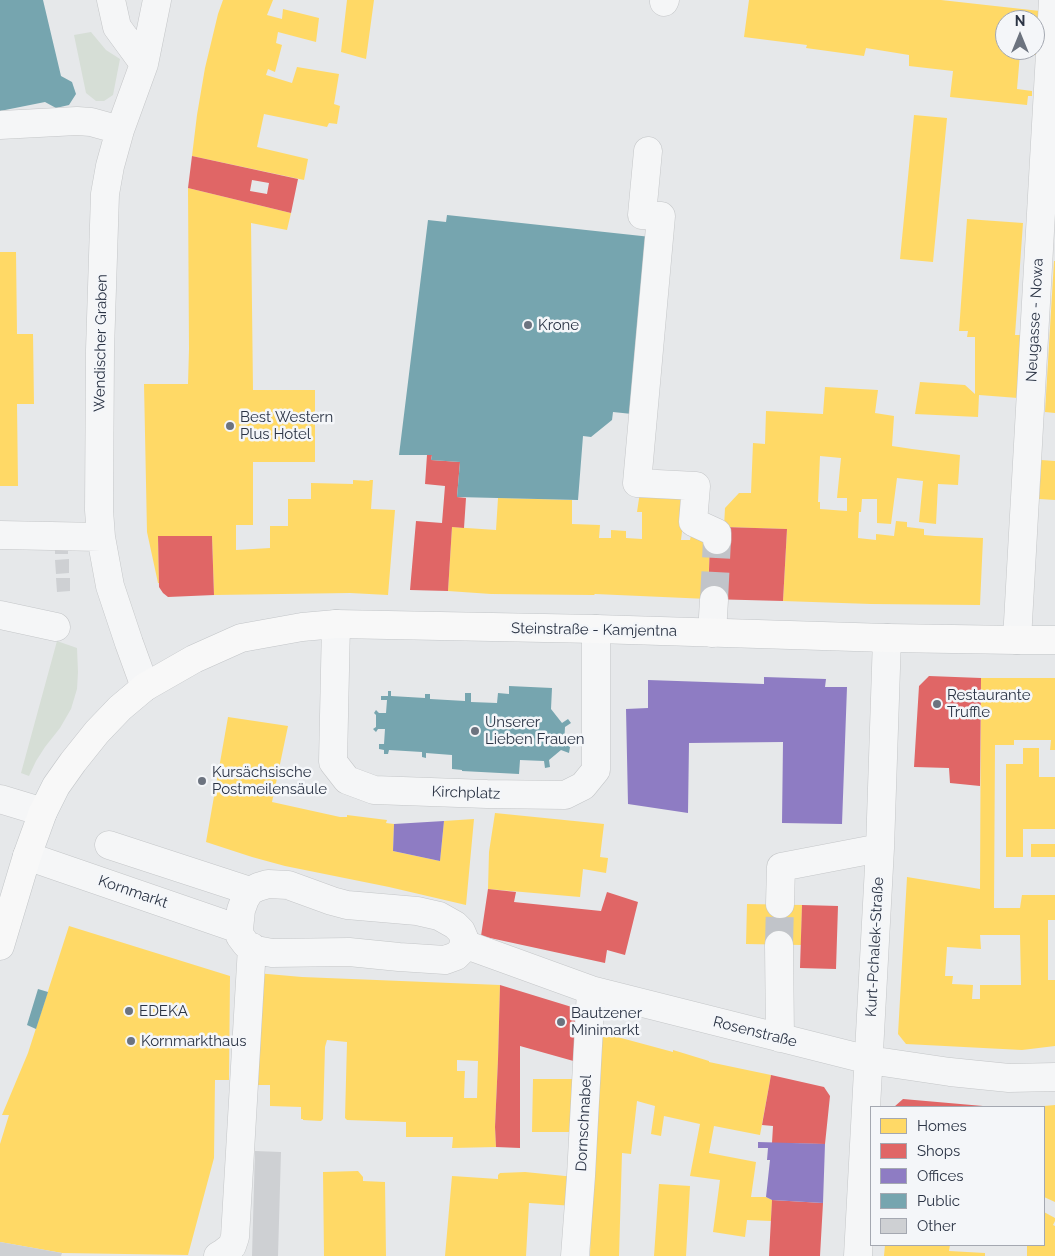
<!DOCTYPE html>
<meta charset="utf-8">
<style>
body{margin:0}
#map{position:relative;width:1055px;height:1256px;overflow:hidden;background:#e6e8ea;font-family:Raleway,sans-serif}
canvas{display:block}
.legend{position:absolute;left:870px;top:1106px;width:175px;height:140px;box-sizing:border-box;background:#f4f6f9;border:1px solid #a4a8b1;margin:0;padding:6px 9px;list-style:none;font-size:15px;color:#2b3445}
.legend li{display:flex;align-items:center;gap:10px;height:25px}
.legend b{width:25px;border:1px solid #a4a8b1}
.north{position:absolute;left:995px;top:10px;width:50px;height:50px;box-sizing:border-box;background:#f4f6f9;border:1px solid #a4a8b1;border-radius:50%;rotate:0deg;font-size:14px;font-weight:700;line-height:20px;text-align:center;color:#2b3445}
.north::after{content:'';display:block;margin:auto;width:18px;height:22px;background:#6c737f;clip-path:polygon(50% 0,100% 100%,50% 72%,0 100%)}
</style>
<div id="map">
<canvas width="1055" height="1256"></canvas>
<ul class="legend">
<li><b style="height:14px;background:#ffd966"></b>Homes</li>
<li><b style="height:14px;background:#e06666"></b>Shops</li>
<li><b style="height:14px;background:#8e7cc3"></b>Offices</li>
<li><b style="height:14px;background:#76a5af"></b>Public</li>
<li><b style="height:14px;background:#ced0d3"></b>Other</li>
</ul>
<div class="north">N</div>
</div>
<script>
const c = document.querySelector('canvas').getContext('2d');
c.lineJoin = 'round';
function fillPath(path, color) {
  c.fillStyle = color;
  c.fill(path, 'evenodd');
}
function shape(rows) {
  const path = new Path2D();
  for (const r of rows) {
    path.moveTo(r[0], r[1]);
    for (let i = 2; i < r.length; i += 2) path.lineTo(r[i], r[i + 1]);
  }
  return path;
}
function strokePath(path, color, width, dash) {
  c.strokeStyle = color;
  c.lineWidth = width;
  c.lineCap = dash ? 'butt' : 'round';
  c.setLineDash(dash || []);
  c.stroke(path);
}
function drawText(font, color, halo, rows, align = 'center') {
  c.font = font + ' Raleway,sans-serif';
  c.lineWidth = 5;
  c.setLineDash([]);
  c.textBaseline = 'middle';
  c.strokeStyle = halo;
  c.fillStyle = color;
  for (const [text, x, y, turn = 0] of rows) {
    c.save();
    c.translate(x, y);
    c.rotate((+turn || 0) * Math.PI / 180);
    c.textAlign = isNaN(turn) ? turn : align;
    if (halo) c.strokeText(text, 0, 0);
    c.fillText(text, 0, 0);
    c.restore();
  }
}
const green = shape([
 [91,32,106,50,120,59,113,95,104,101,96,101,86,93,74,35],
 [57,641,77,648,78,672,77,689,71,709,60,728,45,747,36,761,29,776,21,773]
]);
const homes = shape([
 [223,0,273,0,267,15,282,19,283,9,319,18,316,42,278,32,276,43,282,45,275,72,268,69,266,75,292,83,297,67,339,74,334,104,340,106,337,124,329,123,327,127,264,114,257,147,308,159,304,180,192,156,197,115,205,68,218,14],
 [347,0,374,0,366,59,341,52],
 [749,0,941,0,1040,11,1036,49,1035,49,1035,20,1005,20,1005,50,1036,50,1036,55,1020,54,1017,89,1032,91,1032,96,1028,96,1027,105,950,97,953,71,909,66,909,55,866,48,864,56,806,48,807,45,744,37],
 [914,115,947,118,933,262,900,259],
 [188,188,291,213,287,230,251,223,253,390,315,390,315,462,253,462,253,525,236,525,236,550,270,548,270,526,288,526,288,499,311,499,311,483,353,484,353,480,369,481,370,480,373,480,371,509,395,510,388,595,350,593,214,595,212,536,158,536,159,583,158,583,147,532,144,384,188,384,189,349],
 [967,219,1023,223,1015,335,1021,335,1018,398,979,395,978,417,915,414,920,382,965,385,975,394,975,337,967,337,968,331,959,331],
 [0,252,16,252,17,334,33,334,34,404,17,404,18,486,0,486],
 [1054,261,1055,261,1055,413,1045,412],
 [825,387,878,390,875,413,894,416,892,446,912,449,960,455,958,485,938,484,936,524,919,522,923,481,897,478,891,524,877,523,877,499,862,499,861,512,859,512,858,538,876,540,876,534,894,536,896,521,907,522,907,527,924,529,924,535,935,536,983,538,980,605,871,604,783,601,787,529,724,527,725,508,739,493,751,493,753,443,765,444,766,411,823,414],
 [820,456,841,458,837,498,847,498,847,511,820,509,820,502,818,502],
 [1041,460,1055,461,1055,500,1039,499],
 [687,490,681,540,690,540,691,535,710,536,708,599,595,594,594,595,491,594,448,591,452,527,496,530,498,498,572,500,572,524,600,525,599,538,611,538,611,530,626,531,626,538,642,539,642,512,637,512,640,492],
 [981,678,1055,678,1055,750,1050,750,1051,740,1014,740,1014,745,995,745,994,908,1020,908,1022,895,1055,895,1055,920,1048,920,1048,980,1055,980,1055,1046,1022,1050,906,1044,898,1034,907,877,980,889],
 [980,935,1020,935,1021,985,980,985,980,999,972,999,973,985,952,984,953,976,945,976,947,947,981,949],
 [228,717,288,726,272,802,340,817,347,817,347,815,387,820,386,823,394,824,393,851,440,861,444,821,474,819,466,905,389,887,285,866,252,857,206,842],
 [1023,748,1039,748,1039,777,1055,777,1055,829,1023,829,1023,857,1006,857,1006,764,1023,764],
 [495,813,604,824,600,857,608,858,606,873,583,869,580,897,488,889,489,852],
 [1031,844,1055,844,1055,857,1031,857],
 [747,904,802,905,801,945,746,944],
 [69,926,230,976,229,1080,215,1080,214,1158,188,1255,62,1253,0,1242,0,1144,9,1115,2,1115,28,1053],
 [256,973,302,977,500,985,498,1059,495,1127,496,1147,452,1148,453,1137,406,1137,406,1122,347,1120,345,1118,347,1042,327,1040,325,1047,323,1119,321,1121,303,1120,303,1119,301,1119,301,1107,270,1106,270,1085,254,1085],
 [457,1060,478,1061,477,1098,464,1098,465,1071,457,1071],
 [599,1032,673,1052,673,1050,709,1061,709,1062,771,1075,760,1135,714,1126,709,1153,756,1162,751,1197,766,1197,772,1200,771,1221,747,1220,745,1237,713,1232,720,1180,690,1176,700,1124,664,1116,661,1136,651,1134,655,1106,637,1101,631,1154,622,1153,619,1256,590,1256,593,1153],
 [533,1079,577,1079,577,1132,532,1132],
 [1055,1105,1055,1202,1044,1197,1044,1106],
 [358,1171,363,1177,363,1181,385,1182,386,1256,324,1256,323,1172],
 [525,1172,575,1177,574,1206,529,1203,526,1256,445,1256,452,1176,498,1179,498,1175,500,1173],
 [659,1184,690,1186,686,1256,654,1256],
 [1044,1212,1055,1218,1055,1221,1053,1225,1055,1226,1055,1256,1027,1256,1027,1245,1044,1245],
 [885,1245,950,1245,949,1251,985,1253,985,1256,884,1256]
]);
const shops = shape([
 [192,156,298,179,291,213,188,188],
 [252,180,269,183,267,194,250,191],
 [427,455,432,455,431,460,460,462,457,497,466,498,464,528,452,527,448,591,410,590,416,521,442,523,445,486,425,484],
 [724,527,787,529,783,601,708,599,710,541],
 [158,536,212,536,214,595,168,597,163,593,159,587],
 [929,676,981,678,980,786,950,783,949,768,914,767,919,686],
 [488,889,516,892,514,902,601,911,607,892,638,902,625,955,607,950,605,963,481,936],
 [802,905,838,906,836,969,800,968],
 [500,985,575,1008,577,1012,577,1062,520,1046,520,1148,496,1147,495,1127,498,1059],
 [771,1075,824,1087,830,1096,825,1144,772,1143,773,1126,762,1125],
 [903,1099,983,1106,983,1107,894,1107],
 [772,1200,823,1203,820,1256,769,1256]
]);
const offices = shape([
 [764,677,826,679,825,687,847,687,842,824,782,823,783,742,689,743,688,813,628,804,626,709,648,708,648,680,764,684],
 [444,821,440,861,393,851,394,824],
 [758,1142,825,1144,823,1203,772,1200,766,1197,770,1160,767,1160,768,1148,758,1148]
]);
const public = shape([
 [0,0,43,0,61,76,72,82,76,94,69,105,56,108,45,102,0,111],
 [447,215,651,237,632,414,613,412,612,420,591,437,583,436,578,500,457,497,460,462,431,460,432,455,399,455,428,220,446,222],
 [509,686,552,688,551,709,562,723,568,719,571,723,565,727,564,744,570,747,569,753,561,750,549,760,550,767,545,768,544,761,520,760,519,774,462,771,462,770,452,769,452,755,426,753,426,758,422,757,422,752,389,750,388,754,384,754,384,750,379,749,379,744,384,744,385,729,378,729,376,732,373,729,376,727,376,715,374,713,376,710,379,713,386,713,387,700,381,700,381,696,388,696,388,691,391,691,391,696,425,698,425,694,430,694,430,699,465,701,465,693,471,693,471,702,497,703,498,693,509,694],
 [38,989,48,992,36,1029,27,1025]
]);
const building = shape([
 [68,540,68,554,55,554,55,541],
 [69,559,69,573,56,574,55,560],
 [56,578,70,578,70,591,57,592],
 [255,1151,281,1152,278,1256,252,1256],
 [0,1242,62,1253,61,1256,0,1256]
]);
const minorTunnel = shape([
 [714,600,717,540],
 [779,945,780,904]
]);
const minor = shape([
 [111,0,117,27,144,64],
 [664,2,665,0],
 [0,125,77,121,91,122,120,130],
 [648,151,642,215,661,216,637,483,696,486,693,522,717,533,717,540],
 [0,535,101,537],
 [0,615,56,627],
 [336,624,333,762,347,780,374,790,487,794,565,795,583,786,596,770,596,629],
 [712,633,714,600],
 [1017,640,1053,0],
 [145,687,129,643,110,586,101,537,99,510,100,350,105,194,110,166,120,130,144,64,157,0],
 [0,799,43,812],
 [109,845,250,891,258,887,268,884,288,885,332,901,347,905,417,911,439,916,455,925,461,931,464,938,463,949,456,956,445,960,399,957,349,952,272,953,256,950,246,944,240,936,239,929,241,910,245,899,250,891],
 [27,856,239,929],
 [780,904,781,867,880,848],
 [464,944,591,990,869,1060,950,1072,1009,1078,1055,1077],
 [779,945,780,1038],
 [218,1256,223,1253,232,1246,235,1237,252,947],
 [575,1256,581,1176,591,990],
 [858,1256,880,848,887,638]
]);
const major = shape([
 [0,946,27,856,43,812,56,786,73,762,97,732,120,708,145,687,194,659,241,638,302,627,336,624,596,629,887,638,1017,640,1055,640]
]);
const markers = [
 [528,325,5,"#6c737f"],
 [230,426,5,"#6c737f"],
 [937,704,5,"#6c737f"],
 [475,731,5,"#6c737f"],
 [202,781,5,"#6c737f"],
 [129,1011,5,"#6c737f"],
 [561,1022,5,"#6c737f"],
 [131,1041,5,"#6c737f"]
];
const streetNames = [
 ["Neugasse - Nowa",1035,320,-87],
 ["Wendischer Graben",101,343,-89],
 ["Steinstraße - Kamjentna",594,630,1],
 ["Kirchplatz",466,793,2],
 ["Kornmarkt",133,892,19],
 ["Kurt-Pchalek-Straße",875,947,-87],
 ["Rosenstraße",755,1032,14],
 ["Dornschnabel",584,1123,-87]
];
const poiNames = [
 ["Krone",538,325],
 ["Best Western",240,417],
 ["Plus Hotel",240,434],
 ["Restaurante",947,695],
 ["Truffle",947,712],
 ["Unserer",485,722],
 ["Lieben Frauen",485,739],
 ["Kursächsische",212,772],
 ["Postmeilensäule",212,789],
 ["EDEKA",139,1011],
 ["Bautzener",571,1013],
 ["Minimarkt",571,1030],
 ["Kornmarkthaus",141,1041]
];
fillPath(green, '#d6ded6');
fillPath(homes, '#ffd966');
fillPath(shops, '#e06666');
fillPath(offices, '#8e7cc3');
fillPath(public, '#76a5af');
fillPath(building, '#ced0d3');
strokePath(minorTunnel, '#c1c4c9', 28, [28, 14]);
strokePath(minor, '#c4c6c8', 29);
strokePath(major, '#c2c5c8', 29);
strokePath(minor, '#f5f6f7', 28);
strokePath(major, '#f8f8f8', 28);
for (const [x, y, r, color] of markers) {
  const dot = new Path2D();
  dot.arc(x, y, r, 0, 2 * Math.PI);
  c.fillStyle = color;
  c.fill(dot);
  strokePath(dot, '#f4f6f9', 2);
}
drawText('15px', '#2b3445', '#f4f6f9', streetNames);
drawText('15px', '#2b3445', '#f4f6f9', poiNames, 'left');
</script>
